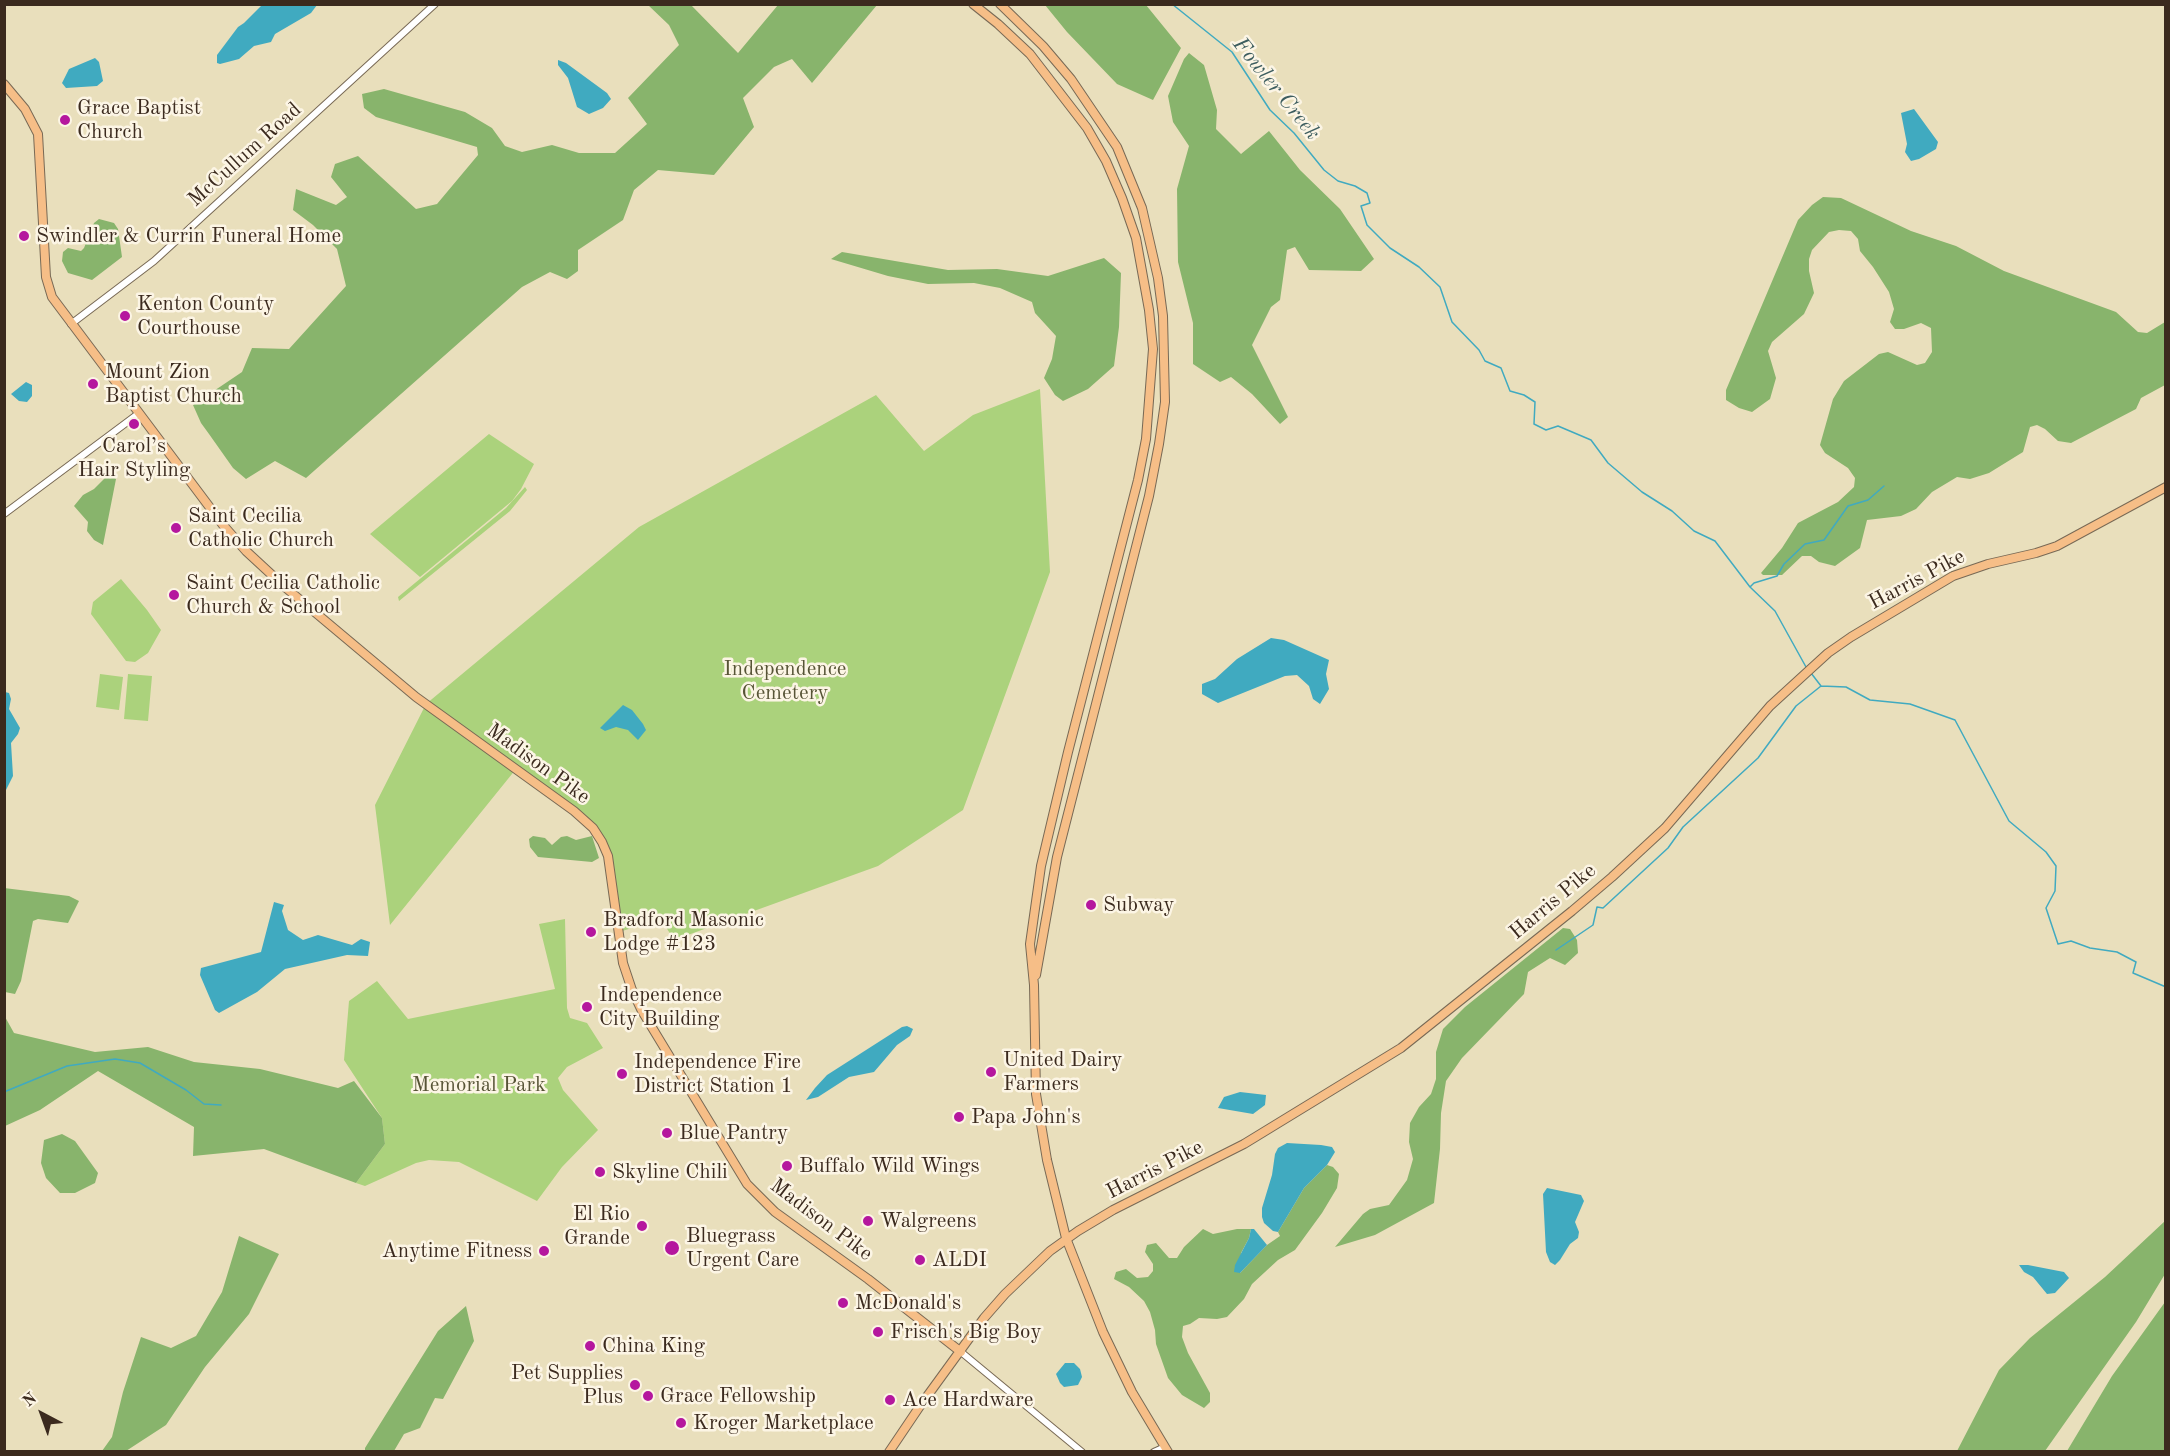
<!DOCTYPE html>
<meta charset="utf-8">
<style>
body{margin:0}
#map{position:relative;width:2170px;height:1456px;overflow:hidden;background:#e9dfbc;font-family:"Old Standard TT",serif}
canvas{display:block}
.frame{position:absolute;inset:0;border:6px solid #3b2a1e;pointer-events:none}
.north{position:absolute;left:12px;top:1384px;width:60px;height:60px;-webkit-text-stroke:4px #fcf5e5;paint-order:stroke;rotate:319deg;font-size:16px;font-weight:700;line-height:24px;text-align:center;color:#3b2a1e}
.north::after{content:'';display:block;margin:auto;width:21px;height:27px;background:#3b2a1e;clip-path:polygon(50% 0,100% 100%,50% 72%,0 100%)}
</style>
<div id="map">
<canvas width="2170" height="1456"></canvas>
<div class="frame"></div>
<div class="north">N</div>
</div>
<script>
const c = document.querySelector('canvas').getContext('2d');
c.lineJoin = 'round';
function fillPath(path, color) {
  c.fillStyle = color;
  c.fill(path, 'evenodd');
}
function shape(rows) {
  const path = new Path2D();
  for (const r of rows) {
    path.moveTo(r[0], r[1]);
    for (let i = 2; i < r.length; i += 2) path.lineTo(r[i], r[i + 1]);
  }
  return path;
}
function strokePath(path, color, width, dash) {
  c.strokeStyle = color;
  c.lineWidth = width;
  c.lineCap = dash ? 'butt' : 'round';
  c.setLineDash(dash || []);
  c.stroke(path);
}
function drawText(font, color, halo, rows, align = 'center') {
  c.font = font + ' "Old Standard TT",serif';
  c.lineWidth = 5;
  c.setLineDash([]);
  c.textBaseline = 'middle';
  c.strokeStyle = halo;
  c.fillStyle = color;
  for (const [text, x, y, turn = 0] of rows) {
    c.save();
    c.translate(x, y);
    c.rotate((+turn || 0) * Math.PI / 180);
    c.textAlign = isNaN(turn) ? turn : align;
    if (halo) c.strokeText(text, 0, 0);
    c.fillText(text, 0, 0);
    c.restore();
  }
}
const green = shape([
 [1040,389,1050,572,963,810,878,866,674,940,661,919,619,932,611,872,597,834,516,769,390,925,375,805,426,704,639,527,876,395,924,451,973,415],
 [489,434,534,464,521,489,512,501,420,577,370,534],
 [525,487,527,490,510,511,399,601,398,597,506,508],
 [121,579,147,610,161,630,148,653,135,662,126,661,91,614,93,602],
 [100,674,123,677,119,710,96,707],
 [128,674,152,676,148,721,124,719],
 [565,919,567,1008,570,1018,587,1023,603,1048,567,1067,558,1078,563,1090,598,1130,562,1167,537,1201,459,1162,429,1160,416,1163,365,1186,356,1183,385,1144,382,1118,344,1060,349,1001,377,981,408,1019,555,989,539,924]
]);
const forest = shape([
 [648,5,691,5,738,53,778,5,877,5,812,83,792,59,774,67,743,98,754,127,714,175,658,170,634,190,623,220,578,250,578,271,567,279,550,272,522,287,306,478,275,461,246,479,233,468,209,434,201,423,193,405,242,372,252,348,289,349,346,286,337,249,313,225,293,210,296,189,336,205,347,197,331,177,335,164,358,156,416,209,437,204,478,155,477,147,376,117,364,108,362,94,384,89,465,112,492,128,505,146,522,152,552,145,579,153,615,153,647,124,628,98,679,45,669,25],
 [1045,5,1146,5,1181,48,1153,100,1117,84,1067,32],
 [1189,53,1204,65,1217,110,1216,129,1241,154,1269,131,1300,170,1340,209,1374,259,1361,271,1309,270,1295,247,1287,250,1280,300,1271,307,1252,345,1288,417,1280,424,1252,394,1231,377,1220,382,1193,364,1193,323,1178,262,1177,189,1189,146,1173,122,1168,96,1184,59],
 [1823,197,1841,198,1911,231,1956,246,2004,271,2116,312,2138,332,2147,333,2165,322,2165,385,2141,398,2136,409,2071,443,2058,441,2045,429,2037,425,2030,427,2023,452,1989,473,1970,479,1957,477,1932,492,1916,509,1901,516,1867,520,1860,548,1835,566,1819,562,1811,556,1802,556,1782,575,1763,575,1761,573,1782,548,1798,523,1838,502,1854,487,1855,478,1848,468,1825,453,1820,445,1833,399,1844,381,1879,354,1888,352,1917,365,1925,363,1932,352,1931,328,1921,323,1904,329,1895,329,1890,322,1894,309,1889,292,1873,267,1860,251,1858,239,1851,231,1839,230,1829,232,1812,250,1809,259,1809,271,1814,293,1804,314,1772,342,1768,351,1776,378,1770,399,1752,412,1739,408,1726,400,1726,390,1798,220,1812,205],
 [99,219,114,223,118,229,122,257,92,280,68,273,62,261,63,252,68,248,81,251,84,248,94,223],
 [842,252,948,270,997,269,1048,276,1104,258,1121,273,1119,327,1114,366,1088,389,1063,401,1055,395,1044,378,1052,359,1056,336,1035,313,1032,302,1000,288,974,283,928,284,888,276,831,259],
 [110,473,116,479,103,545,94,540,87,531,88,522,74,506,83,495,94,489],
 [533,836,545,838,552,845,561,837,567,836,576,840,592,836,599,858,592,862,538,857,530,847,529,839],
 [4,888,69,896,79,901,68,923,38,919,33,921,21,981,15,994,5,992],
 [1563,928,1570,929,1577,940,1578,953,1565,965,1550,958,1528,972,1524,994,1462,1058,1446,1081,1441,1113,1440,1149,1434,1203,1375,1235,1335,1247,1363,1214,1370,1209,1389,1205,1407,1180,1413,1159,1409,1142,1410,1123,1419,1107,1431,1094,1436,1079,1436,1052,1443,1029,1465,1007],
 [4,1015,14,1033,95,1052,148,1047,194,1062,260,1069,338,1088,354,1081,382,1118,385,1144,356,1183,264,1149,193,1156,194,1127,98,1071,40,1110,5,1126],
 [62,1134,75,1141,98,1173,95,1183,75,1193,60,1193,46,1178,41,1163,44,1140],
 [1327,1165,1333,1167,1339,1174,1337,1188,1322,1213,1295,1250,1278,1260,1252,1284,1244,1299,1227,1317,1217,1319,1199,1318,1190,1324,1183,1326,1182,1337,1188,1353,1210,1393,1210,1402,1204,1408,1182,1395,1168,1378,1156,1344,1155,1330,1150,1312,1144,1301,1129,1287,1114,1279,1116,1272,1126,1269,1137,1278,1148,1277,1153,1271,1153,1264,1145,1252,1147,1245,1156,1243,1169,1258,1177,1258,1184,1247,1203,1229,1213,1234,1237,1229,1251,1229,1249,1238,1241,1253,1240,1273,1267,1245,1280,1236,1278,1232,1304,1188],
 [2165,1221,2165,1274,2136,1322,2045,1451,1957,1451,1999,1370,2030,1338,2105,1277],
 [239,1236,279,1254,249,1314,205,1367,166,1425,126,1451,102,1451,112,1437,123,1392,141,1337,171,1348,196,1336,222,1292],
 [2165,1302,2165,1451,2067,1451,2112,1376],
 [466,1306,474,1341,443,1399,435,1398,420,1428,404,1434,394,1451,365,1451,365,1448,438,1331]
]);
const water = shape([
 [262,5,317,5,311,13,275,34,271,42,254,46,239,59,220,64,217,63,217,55,238,27,244,23],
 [95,58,99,62,103,81,97,86,66,88,62,83,69,69],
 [558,60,566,63,607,93,611,99,603,108,589,114,577,107,568,78,558,65],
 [1914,109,1938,142,1936,149,1919,159,1911,161,1905,152,1907,144,1901,113],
 [26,382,32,385,32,396,27,402,19,401,11,394],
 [1271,638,1284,640,1329,660,1326,674,1329,689,1320,704,1313,699,1309,686,1297,675,1285,676,1218,703,1202,694,1202,684,1215,679,1237,659],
 [5,692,9,693,11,699,9,709,20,728,18,734,11,743,13,776,5,792],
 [623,705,632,710,643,724,646,730,638,740,628,730,616,727,605,731,600,728],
 [274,902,284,905,282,911,288,930,303,940,318,935,352,945,361,939,370,942,368,956,347,955,285,969,257,992,219,1013,215,1010,200,975,201,968,261,952],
 [907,1026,913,1029,910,1036,897,1045,874,1072,849,1077,818,1097,806,1100,815,1088,827,1075,902,1027],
 [1240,1092,1266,1095,1265,1105,1253,1114,1218,1108,1224,1097],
 [1287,1143,1321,1145,1332,1147,1335,1152,1327,1165,1304,1188,1278,1232,1273,1231,1264,1223,1262,1217,1262,1208,1272,1175,1275,1154,1278,1148],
 [1547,1188,1581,1195,1584,1201,1575,1222,1579,1232,1578,1238,1570,1244,1560,1260,1555,1265,1550,1262,1546,1252,1543,1194],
 [1251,1229,1254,1229,1267,1245,1240,1273,1234,1272,1235,1265,1249,1238],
 [2019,1265,2028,1265,2064,1272,2069,1278,2055,1293,2047,1294,2033,1277,2024,1272],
 [1065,1363,1074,1363,1080,1369,1082,1377,1078,1385,1064,1387,1060,1383,1056,1374]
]);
const stream = shape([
 [1172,4,1232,52,1270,110,1294,133,1324,170,1338,181,1355,186,1367,193,1370,203,1361,206,1367,225,1390,248,1419,267,1440,287,1452,322,1479,350,1485,361,1501,368,1510,391,1524,395,1535,402,1534,424,1546,430,1558,426,1591,440,1608,463,1642,492,1672,511,1694,531,1715,541,1750,587,1775,611,1806,667],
 [1750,587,1754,583,1777,576,1784,564,1805,544,1824,540,1848,506,1868,500,1884,486],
 [1811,673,1821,686,1846,687,1870,700,1910,704,1955,720,2009,821,2046,852,2056,866,2055,891,2046,908,2058,944,2071,941,2090,948,2117,952,2136,962,2133,973,2166,987],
 [1556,950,1593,925,1597,907,1603,908,1668,848,1683,827,1758,758,1796,706,1821,686],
 [4,1092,67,1066,115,1059,140,1063,186,1090,204,1104,221,1105]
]);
const minor = shape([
 [71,324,154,261,435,4],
 [4,514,138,414],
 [961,1352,1082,1452],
 [1154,1452,1165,1447]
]);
const major = shape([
 [973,4,998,24,1030,54,1087,128,1106,161,1122,198,1136,238,1149,310,1153,349,1146,439,1138,480,1068,752,1041,866,1030,944,1034,985,1036,1094,1047,1160,1066,1238,1103,1332,1132,1392,1168,1452],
 [1000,4,1043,46,1071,79,1117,147,1142,208,1158,278,1163,316,1165,402,1159,444,1149,496,1057,857,1036,975],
 [4,84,25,109,38,134,46,277,52,297,223,525,246,551,286,588,416,697,574,811,593,828,602,842,608,856,623,963,632,990,642,1011,747,1184,775,1212,868,1279,961,1352],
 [889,1452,920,1406,984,1318,1005,1294,1050,1251,1078,1231,1113,1210,1244,1144,1401,1048,1572,911,1612,877,1665,828,1770,706,1828,653,1851,637,1953,576,1988,564,2036,553,2057,546,2166,487]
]);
const markers = [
 [65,120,6,"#b5179e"],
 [24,236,6,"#b5179e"],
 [125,316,6,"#b5179e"],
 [93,384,6,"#b5179e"],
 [134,424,6,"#b5179e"],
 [176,528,6,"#b5179e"],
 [174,595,6,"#b5179e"],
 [1091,905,6,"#b5179e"],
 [591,932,6,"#b5179e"],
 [587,1007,6,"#b5179e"],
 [991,1072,6,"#b5179e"],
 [622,1074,6,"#b5179e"],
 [959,1117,6,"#b5179e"],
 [667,1133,6,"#b5179e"],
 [787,1166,6,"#b5179e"],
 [600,1172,6,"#b5179e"],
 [868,1221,6,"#b5179e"],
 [642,1226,6,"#b5179e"],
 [672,1248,8,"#b5179e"],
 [544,1251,6,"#b5179e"],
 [920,1260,6,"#b5179e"],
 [843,1303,6,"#b5179e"],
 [878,1332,6,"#b5179e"],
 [590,1346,6,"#b5179e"],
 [635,1385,6,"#b5179e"],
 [648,1396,6,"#b5179e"],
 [890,1400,6,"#b5179e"],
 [681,1423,6,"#b5179e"]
];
const poiNames = [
 ["Grace Baptist",77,108],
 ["Church",77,132],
 ["Swindler & Currin Funeral Home",36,236],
 ["Kenton County",137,304],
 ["Courthouse",137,328],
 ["Mount Zion",105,372],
 ["Baptist Church",105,396],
 ["Carol’s",134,446,"center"],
 ["Hair Styling",134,470,"center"],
 ["Saint Cecilia",188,516],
 ["Catholic Church",188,540],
 ["Saint Cecilia Catholic",186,583],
 ["Church & School",186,607],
 ["Subway",1103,905],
 ["Bradford Masonic",603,920],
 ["Lodge #123",603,944],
 ["Independence",599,995],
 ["City Building",599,1019],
 ["United Dairy",1003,1060],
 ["Farmers",1003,1084],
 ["Independence Fire",634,1062],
 ["District Station 1",634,1086],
 ["Papa John's",971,1117],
 ["Blue Pantry",679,1133],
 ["Buffalo Wild Wings",799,1166],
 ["Skyline Chili",612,1172],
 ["El Rio",630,1214,"right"],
 ["Grande",630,1238,"right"],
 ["Walgreens",880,1221],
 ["Bluegrass",686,1236],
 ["Urgent Care",686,1260],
 ["Anytime Fitness",532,1251,"right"],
 ["ALDI",932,1260],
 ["McDonald's",855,1303],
 ["Frisch's Big Boy",890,1332],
 ["China King",602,1346],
 ["Pet Supplies",623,1373,"right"],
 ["Plus",623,1397,"right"],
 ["Grace Fellowship",660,1396],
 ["Ace Hardware",902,1400],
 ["Kroger Marketplace",693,1423]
];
const streetNames = [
 ["McCullum Road",245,155,-42],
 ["Harris Pike",1917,580,-28],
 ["Madison Pike",538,764,36],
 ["Harris Pike",1553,902,-40],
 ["Harris Pike",1155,1170,-27],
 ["Madison Pike",821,1220,37]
];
const parkNames = [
 ["Independence",785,669],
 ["Cemetery",785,693],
 ["Memorial Park",479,1085]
];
const waterNames = [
 ["Fowler Creek",1276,89,51]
];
fillPath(green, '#abd27c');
fillPath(forest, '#88b46c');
fillPath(water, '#40aac0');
strokePath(stream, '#40aac0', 1.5);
strokePath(minor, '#786955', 8);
strokePath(major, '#786955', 10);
strokePath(minor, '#fff', 6);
strokePath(major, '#f6be87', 8);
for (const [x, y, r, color] of markers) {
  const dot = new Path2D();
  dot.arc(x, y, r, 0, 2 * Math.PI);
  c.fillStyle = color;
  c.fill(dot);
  strokePath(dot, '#fcf5e5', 2);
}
drawText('21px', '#3b2a1e', '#fcf5e5', poiNames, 'left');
drawText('21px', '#3b2a1e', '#fcf5e5', streetNames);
drawText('21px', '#575436', '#fcf5e5', parkNames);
drawText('italic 22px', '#3d5d5f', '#fcf5e5', waterNames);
</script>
